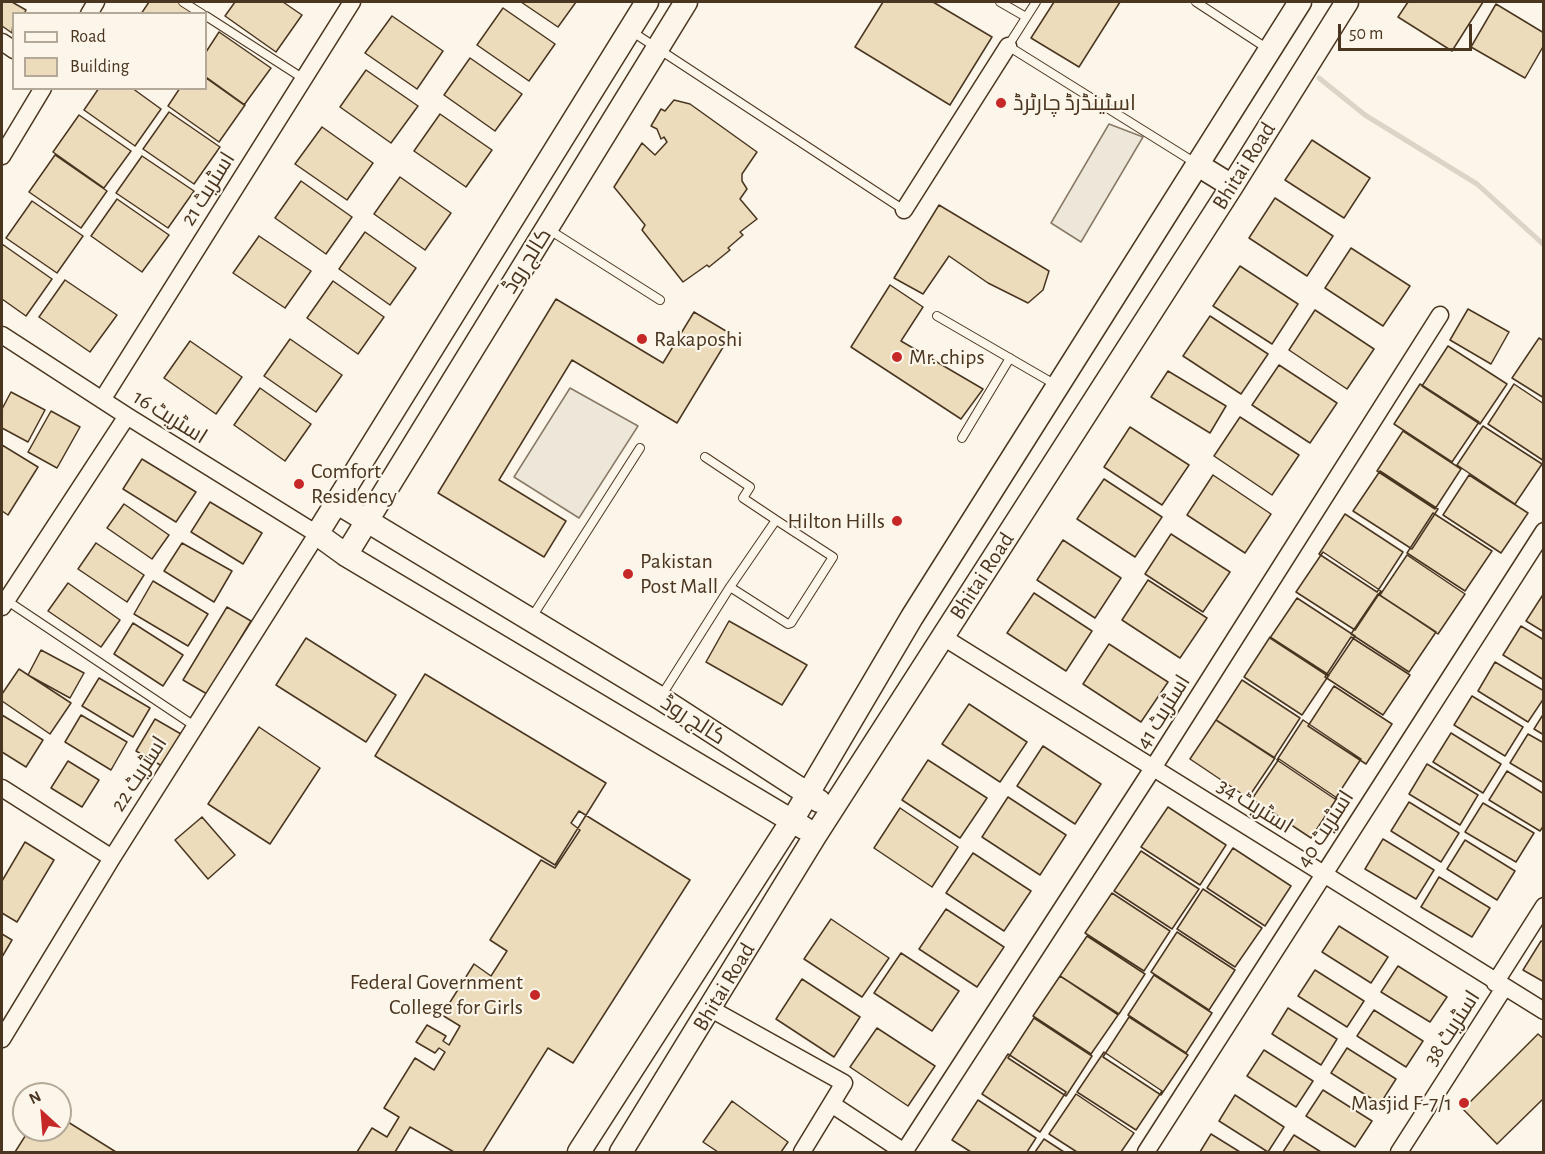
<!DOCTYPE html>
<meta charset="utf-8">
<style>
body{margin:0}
#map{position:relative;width:1545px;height:1154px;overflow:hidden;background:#fbf6e9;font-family:"Alegreya Sans",sans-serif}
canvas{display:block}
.frame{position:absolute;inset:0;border:3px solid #4a3520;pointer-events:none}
.legend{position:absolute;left:12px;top:12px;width:195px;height:78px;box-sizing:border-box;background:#fbf6e9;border:2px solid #b4a999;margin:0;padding:8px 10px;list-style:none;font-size:18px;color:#4a3520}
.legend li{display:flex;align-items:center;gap:12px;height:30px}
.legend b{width:30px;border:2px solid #b4a999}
.north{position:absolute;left:12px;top:1082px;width:60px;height:60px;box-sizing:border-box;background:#fbf6e9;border:2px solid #b4a999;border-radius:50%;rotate:334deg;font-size:16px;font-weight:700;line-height:24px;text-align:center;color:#4a3520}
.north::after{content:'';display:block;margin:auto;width:21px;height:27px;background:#c62828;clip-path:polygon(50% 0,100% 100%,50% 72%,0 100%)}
.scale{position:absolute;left:1338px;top:24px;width:134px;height:27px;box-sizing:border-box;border:3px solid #4a3520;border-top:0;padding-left:8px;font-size:18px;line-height:21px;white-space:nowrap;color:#4a3520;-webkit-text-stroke:4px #fbf6e9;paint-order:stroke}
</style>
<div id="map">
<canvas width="1545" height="1154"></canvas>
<div class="frame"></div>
<ul class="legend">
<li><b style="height:8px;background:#fbf6e9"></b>Road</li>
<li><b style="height:16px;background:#ecdcbc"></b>Building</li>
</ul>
<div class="north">N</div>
<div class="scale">50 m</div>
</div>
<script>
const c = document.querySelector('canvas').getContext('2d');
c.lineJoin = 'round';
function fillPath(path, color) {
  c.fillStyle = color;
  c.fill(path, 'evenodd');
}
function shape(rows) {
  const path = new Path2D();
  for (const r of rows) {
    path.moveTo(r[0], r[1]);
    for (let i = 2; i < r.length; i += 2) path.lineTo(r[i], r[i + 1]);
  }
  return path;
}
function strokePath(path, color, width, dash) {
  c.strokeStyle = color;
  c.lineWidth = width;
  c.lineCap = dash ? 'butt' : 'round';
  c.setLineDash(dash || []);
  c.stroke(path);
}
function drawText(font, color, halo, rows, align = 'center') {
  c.font = font + ' "Alegreya Sans",Cairo,sans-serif';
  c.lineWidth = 4.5;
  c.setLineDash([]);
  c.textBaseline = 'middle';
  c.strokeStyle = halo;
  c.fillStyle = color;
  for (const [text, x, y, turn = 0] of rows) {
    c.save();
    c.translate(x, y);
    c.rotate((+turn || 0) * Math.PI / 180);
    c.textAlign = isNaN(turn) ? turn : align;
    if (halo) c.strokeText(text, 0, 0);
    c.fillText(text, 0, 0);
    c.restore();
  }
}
const parking = shape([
 [1109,124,1143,137,1081,242,1051,223,1109,124],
 [570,388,638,426,579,518,514,477,570,388]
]);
const stream = shape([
 [1319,78,1365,115,1477,184,1544,245]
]);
const building = shape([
 [2,2,12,2,26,10,24,14,14,14,12,33,2,26,2,2],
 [149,2,180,2,198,14,141,14,149,2],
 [235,2,283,2,302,15,276,52,225,16,235,2],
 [521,2,576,2,558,27,521,2],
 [883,2,933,2,992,37,950,105,855,47,883,2],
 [1054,2,1120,2,1079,67,1031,38,1054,2],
 [1408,2,1483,2,1452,51,1398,17,1408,2],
 [1496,4,1544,33,1544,45,1525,78,1471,47,1496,4],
 [503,8,555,44,529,81,477,45,503,8],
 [392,16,443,51,417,89,365,53,392,16],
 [219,32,271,68,244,105,206,78,206,52,219,32],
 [470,58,522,94,495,131,444,95,470,58],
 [366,70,418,106,391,143,340,107,366,70],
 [206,77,245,105,219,142,168,106,180,88,206,88,206,77],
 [99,88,132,88,161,109,135,146,84,110,99,88],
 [674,100,690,104,757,152,742,174,742,181,747,189,740,199,757,219,740,232,743,235,728,248,730,250,709,267,707,265,683,282,642,230,645,225,614,187,642,143,655,155,667,142,664,137,661,139,657,129,651,126,661,109,665,111,674,100],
 [169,112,220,147,194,184,143,149,169,112],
 [440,114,492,150,466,187,414,151,440,114],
 [79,115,131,151,104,188,53,152,79,115],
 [322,127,373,163,347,200,295,164,322,127],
 [1312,140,1370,178,1344,218,1285,180,1312,140],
 [55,155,107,191,81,228,29,192,55,155],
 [142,156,194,191,168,228,116,193,142,156],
 [400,177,451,213,425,250,374,214,400,177],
 [301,181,352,217,326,254,275,218,301,181],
 [1275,198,1333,236,1307,276,1249,238,1275,198],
 [117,199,169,235,142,272,91,236,117,199],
 [32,201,83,236,57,273,6,238,32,201],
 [939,205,1049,271,1043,290,1028,303,988,283,949,256,923,294,894,278,939,205],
 [365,232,416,268,390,305,339,269,365,232],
 [259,236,311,271,285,308,233,273,259,236],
 [2,244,52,279,26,316,2,299,2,244],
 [1351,248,1410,286,1383,326,1325,288,1351,248],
 [1240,266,1298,304,1272,344,1213,306,1240,266],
 [65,280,117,315,90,352,39,317,65,280],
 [333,281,384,317,358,354,307,318,333,281],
 [890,285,923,307,901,341,983,389,961,419,851,347,890,285],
 [556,299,663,363,694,312,731,334,677,423,572,360,499,480,566,521,544,557,438,493,556,299],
 [1468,309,1509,332,1491,364,1450,340,1468,309],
 [1315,310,1374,349,1347,389,1289,350,1315,310],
 [1210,316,1268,354,1241,394,1183,356,1210,316],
 [1539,338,1544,341,1544,398,1512,378,1539,338],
 [290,339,342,375,316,412,264,376,290,339],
 [190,341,242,377,216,414,164,378,190,341],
 [1448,346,1507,384,1480,424,1422,386,1448,346],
 [1279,365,1337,403,1310,443,1252,405,1279,365],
 [1168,371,1226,406,1210,433,1151,397,1168,371],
 [1420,384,1479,422,1452,462,1394,424,1420,384],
 [1514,384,1544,404,1544,461,1488,424,1514,384],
 [260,388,311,424,285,461,234,425,260,388],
 [11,392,45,410,28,442,2,428,2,409,11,392],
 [51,411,80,427,57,468,28,452,51,411],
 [1240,417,1299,455,1272,495,1214,456,1240,417],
 [1483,426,1542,464,1515,504,1457,465,1483,426],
 [1130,427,1189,465,1162,505,1104,467,1130,427],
 [1403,431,1461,469,1435,509,1377,471,1403,431],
 [2,445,38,467,8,515,2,511,2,445],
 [142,459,196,492,176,522,123,489,142,459],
 [1380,471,1438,509,1412,549,1353,511,1380,471],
 [1213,475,1271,514,1245,553,1187,515,1213,475],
 [1469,475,1528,513,1501,553,1443,515,1469,475],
 [1104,479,1162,517,1135,557,1077,519,1104,479],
 [210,502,262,533,243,564,191,532,210,502],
 [124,504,169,535,152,559,107,528,124,504],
 [1433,513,1492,551,1465,591,1407,553,1433,513],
 [1345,514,1403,552,1377,592,1319,554,1345,514],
 [1171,534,1230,572,1203,612,1145,574,1171,534],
 [1063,540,1121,578,1095,618,1037,580,1063,540],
 [96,543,144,575,127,602,78,569,96,543],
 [182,543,232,571,214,602,164,571,182,543],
 [1323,552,1381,591,1355,630,1296,592,1323,552],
 [1407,555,1465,594,1438,634,1380,595,1407,555],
 [1148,580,1207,618,1180,658,1122,620,1148,580],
 [153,581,208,614,188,646,134,614,153,581],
 [68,583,120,620,101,647,48,611,68,583],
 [1034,593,1092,631,1066,671,1007,633,1034,593],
 [1544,593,1544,632,1526,621,1544,593],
 [1378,594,1436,632,1409,672,1351,634,1378,594],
 [1297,598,1355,636,1328,676,1270,638,1297,598],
 [227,607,251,621,207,694,183,680,227,607],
 [729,621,807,665,782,705,706,662,729,621],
 [133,623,183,655,163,686,114,654,133,623],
 [1521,626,1544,640,1544,680,1503,655,1521,626],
 [1270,637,1329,675,1302,715,1244,677,1270,637],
 [1351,637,1410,675,1383,715,1325,677,1351,637],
 [306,638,396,695,366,742,276,685,306,638],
 [1109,644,1168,682,1141,722,1083,684,1109,644],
 [41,650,84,673,70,698,28,675,41,650],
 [1495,662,1544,691,1544,698,1528,722,1478,691,1495,662],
 [19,669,71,703,50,734,2,701,2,694,19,669],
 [425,674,606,783,555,865,375,756,425,674],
 [99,678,150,708,133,737,82,706,99,678],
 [1242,680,1300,718,1274,758,1216,720,1242,680],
 [1334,686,1392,724,1366,764,1308,726,1334,686],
 [1472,696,1523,727,1505,756,1454,725,1472,696],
 [969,704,1027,742,1000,782,942,744,969,704],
 [1544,713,1544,735,1534,729,1544,713],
 [2,715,43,740,26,767,2,752,2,715],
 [81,715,127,742,111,770,65,742,81,715],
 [155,719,181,734,162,766,136,751,155,719],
 [1216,720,1275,758,1248,798,1190,759,1216,720],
 [1303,720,1361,759,1335,799,1277,760,1303,720],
 [259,727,320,768,270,844,208,804,259,727],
 [1451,733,1501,764,1483,793,1433,762,1451,733],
 [1528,734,1544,743,1544,783,1510,763,1528,734],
 [1043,746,1101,784,1075,824,1017,786,1043,746],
 [1279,759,1337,798,1311,838,1252,799,1279,759],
 [928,760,987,798,960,838,902,800,928,760],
 [68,761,99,780,82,807,51,788,68,761],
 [1427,764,1478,795,1460,825,1409,794,1427,764],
 [1507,771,1544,794,1544,825,1540,831,1489,800,1507,771],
 [1008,797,1066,835,1040,875,982,837,1008,797],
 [1409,802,1459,833,1441,862,1391,831,1409,802],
 [1483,803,1534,833,1516,862,1465,832,1483,803],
 [1168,807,1226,845,1200,885,1141,847,1168,807],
 [900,808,958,847,932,887,874,848,900,808],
 [579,811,690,880,573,1063,548,1048,483,1152,454,1152,410,1127,395,1152,357,1152,372,1128,387,1137,399,1117,384,1108,415,1058,434,1070,445,1052,439,1048,435,1053,416,1042,427,1025,446,1036,443,1041,449,1045,460,1026,442,1015,474,964,491,976,507,951,490,940,541,860,555,868,580,830,571,823,579,811],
 [202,817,235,855,208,879,175,840,202,817],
 [1383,839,1434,870,1416,899,1365,869,1383,839],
 [1465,840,1515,871,1497,900,1447,869,1465,840],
 [25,842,54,860,17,922,2,913,2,881,25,842],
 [1233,848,1291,886,1265,926,1207,888,1233,848],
 [1141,851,1199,889,1172,929,1114,891,1141,851],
 [973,853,1031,891,1004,931,946,893,973,853],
 [1439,877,1490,908,1472,937,1421,907,1439,877],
 [1203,889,1262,928,1235,967,1177,929,1203,889],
 [1112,893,1170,931,1144,971,1085,933,1112,893],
 [946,909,1004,947,977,987,919,949,946,909],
 [831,919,889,958,862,997,804,959,831,919],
 [1339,926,1388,957,1371,983,1322,952,1339,926],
 [1177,932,1235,970,1209,1010,1151,972,1177,932],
 [2,934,12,940,2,957,2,934],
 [1087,936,1145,974,1119,1014,1060,976,1087,936],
 [1541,941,1544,942,1544,982,1523,970,1541,941],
 [901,953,959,991,932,1031,874,993,901,953],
 [1398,966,1447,997,1430,1022,1381,992,1398,966],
 [1315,970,1364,1001,1347,1027,1298,996,1315,970],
 [1154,975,1212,1013,1186,1053,1128,1015,1154,975],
 [1060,976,1118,1015,1091,1054,1033,1016,1060,976],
 [802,979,860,1017,834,1057,776,1019,802,979],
 [1288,1008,1337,1039,1321,1065,1272,1034,1288,1008],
 [1374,1010,1423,1041,1406,1067,1357,1036,1374,1010],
 [1129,1017,1188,1055,1161,1095,1103,1057,1129,1017],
 [1034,1018,1092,1056,1066,1096,1008,1058,1034,1018],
 [877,1028,935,1066,908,1106,850,1067,877,1028],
 [1538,1034,1544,1039,1544,1098,1497,1144,1463,1109,1538,1034],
 [1347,1048,1396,1079,1380,1104,1331,1073,1347,1048],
 [1264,1050,1313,1081,1296,1107,1247,1076,1264,1050],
 [1104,1052,1162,1091,1136,1130,1077,1092,1104,1052],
 [1008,1054,1066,1092,1040,1132,982,1094,1008,1054],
 [1323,1090,1372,1121,1355,1147,1306,1116,1323,1090],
 [1076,1094,1134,1133,1121,1152,1077,1152,1049,1134,1076,1094],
 [1235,1095,1284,1127,1268,1152,1219,1121,1235,1095],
 [978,1100,1036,1138,1027,1152,971,1152,952,1140,978,1100],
 [732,1101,788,1142,781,1152,718,1152,703,1142,732,1101],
 [60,1117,116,1152,15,1152,29,1130,60,1130,60,1117],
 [1211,1134,1240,1152,1200,1152,1211,1134],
 [1294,1135,1321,1152,1283,1152,1294,1135],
 [1044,1139,1064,1152,1035,1152,1044,1139]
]);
const lane = shape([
 [183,2,202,14],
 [1000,2,1026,17],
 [1036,2,1008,46,1197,164],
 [1196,2,1268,49],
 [206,16,304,79],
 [631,31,904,210],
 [548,229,660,300],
 [937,316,1056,385],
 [962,438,1010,358],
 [705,457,750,487,743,498,776,520],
 [6,600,196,727],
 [532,617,640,448],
 [660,698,730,587,776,520,833,557,791,623,788,624,730,587]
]);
const street = shape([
 [89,14,96,2],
 [2,42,14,50],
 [2,156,43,88],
 [904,210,1008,46],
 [2,335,127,416,317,534,112,858,2,1039],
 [102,400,352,2],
 [2,607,127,416],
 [943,637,1544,1011],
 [2,788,112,858],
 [1495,983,1544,906],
 [711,1009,844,1083,802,1152],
 [833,1105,904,1152,1153,768,1440,315],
 [1146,1152,1544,531],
 [1399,1152,1504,988]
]);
const secondary = shape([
 [647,2,317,534,346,555,804,828],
 [1198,165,1232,186],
 [336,502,660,698,819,801],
 [346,555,686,2],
 [579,1152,793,819,912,617,1300,2],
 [621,1152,815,836,1232,186,1347,2]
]);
const markers = [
 [1001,103,6,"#c62828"],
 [642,339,6,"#c62828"],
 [897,357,6,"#c62828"],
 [299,484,6,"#c62828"],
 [897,521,6,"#c62828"],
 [628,574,6,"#c62828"],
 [535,995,6,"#c62828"],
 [1464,1103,6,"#c62828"]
];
const poiNames = [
 ["اسٹینڈرڈ چارٹرڈ",1013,103],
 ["Rakaposhi",654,339],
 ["Mr. chips",909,357],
 ["Comfort",311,471],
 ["Residency",311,496],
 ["Hilton Hills",885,521,"right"],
 ["Pakistan",640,561],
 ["Post Mall",640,586],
 ["Federal Government",523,982,"right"],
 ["College for Girls",523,1007,"right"],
 ["Masjid F-7/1",1452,1103,"right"]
];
const streetNames = [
 ["Bhitai Road",1244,166,-58],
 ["اسٹریٹ 21",208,189,-58],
 ["کالج روڈ",527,261,-58],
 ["اسٹریٹ 16",170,417,32],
 ["Bhitai Road",982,576,-57],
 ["اسٹریٹ 41",1163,712,-58],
 ["کالج روڈ",693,720,33],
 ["اسٹریٹ 22",139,774,-57],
 ["اسٹریٹ 34",1255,806,32],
 ["اسٹریٹ 40",1325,829,-57],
 ["Bhitai Road",724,987,-59],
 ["اسٹریٹ 38",1452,1028,-57]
];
fillPath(parking, '#ede7d9');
strokePath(parking, '#887966', 1.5);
strokePath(stream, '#dcd4c6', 5);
fillPath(building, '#ecdcbc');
strokePath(building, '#4a3520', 1.5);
strokePath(lane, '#4a3520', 10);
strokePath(street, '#4a3520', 19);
strokePath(secondary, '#4a3520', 25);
strokePath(lane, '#fbf6e9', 8);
strokePath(street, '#fbf6e9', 16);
strokePath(secondary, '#fbf6e9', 22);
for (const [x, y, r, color] of markers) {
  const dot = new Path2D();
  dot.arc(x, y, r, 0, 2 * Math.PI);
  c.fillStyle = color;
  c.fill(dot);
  strokePath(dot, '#fbf6e9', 2);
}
drawText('22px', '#4a3520', '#fbf6e9', poiNames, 'left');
drawText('22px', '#4a3520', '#fbf6e9', streetNames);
</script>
